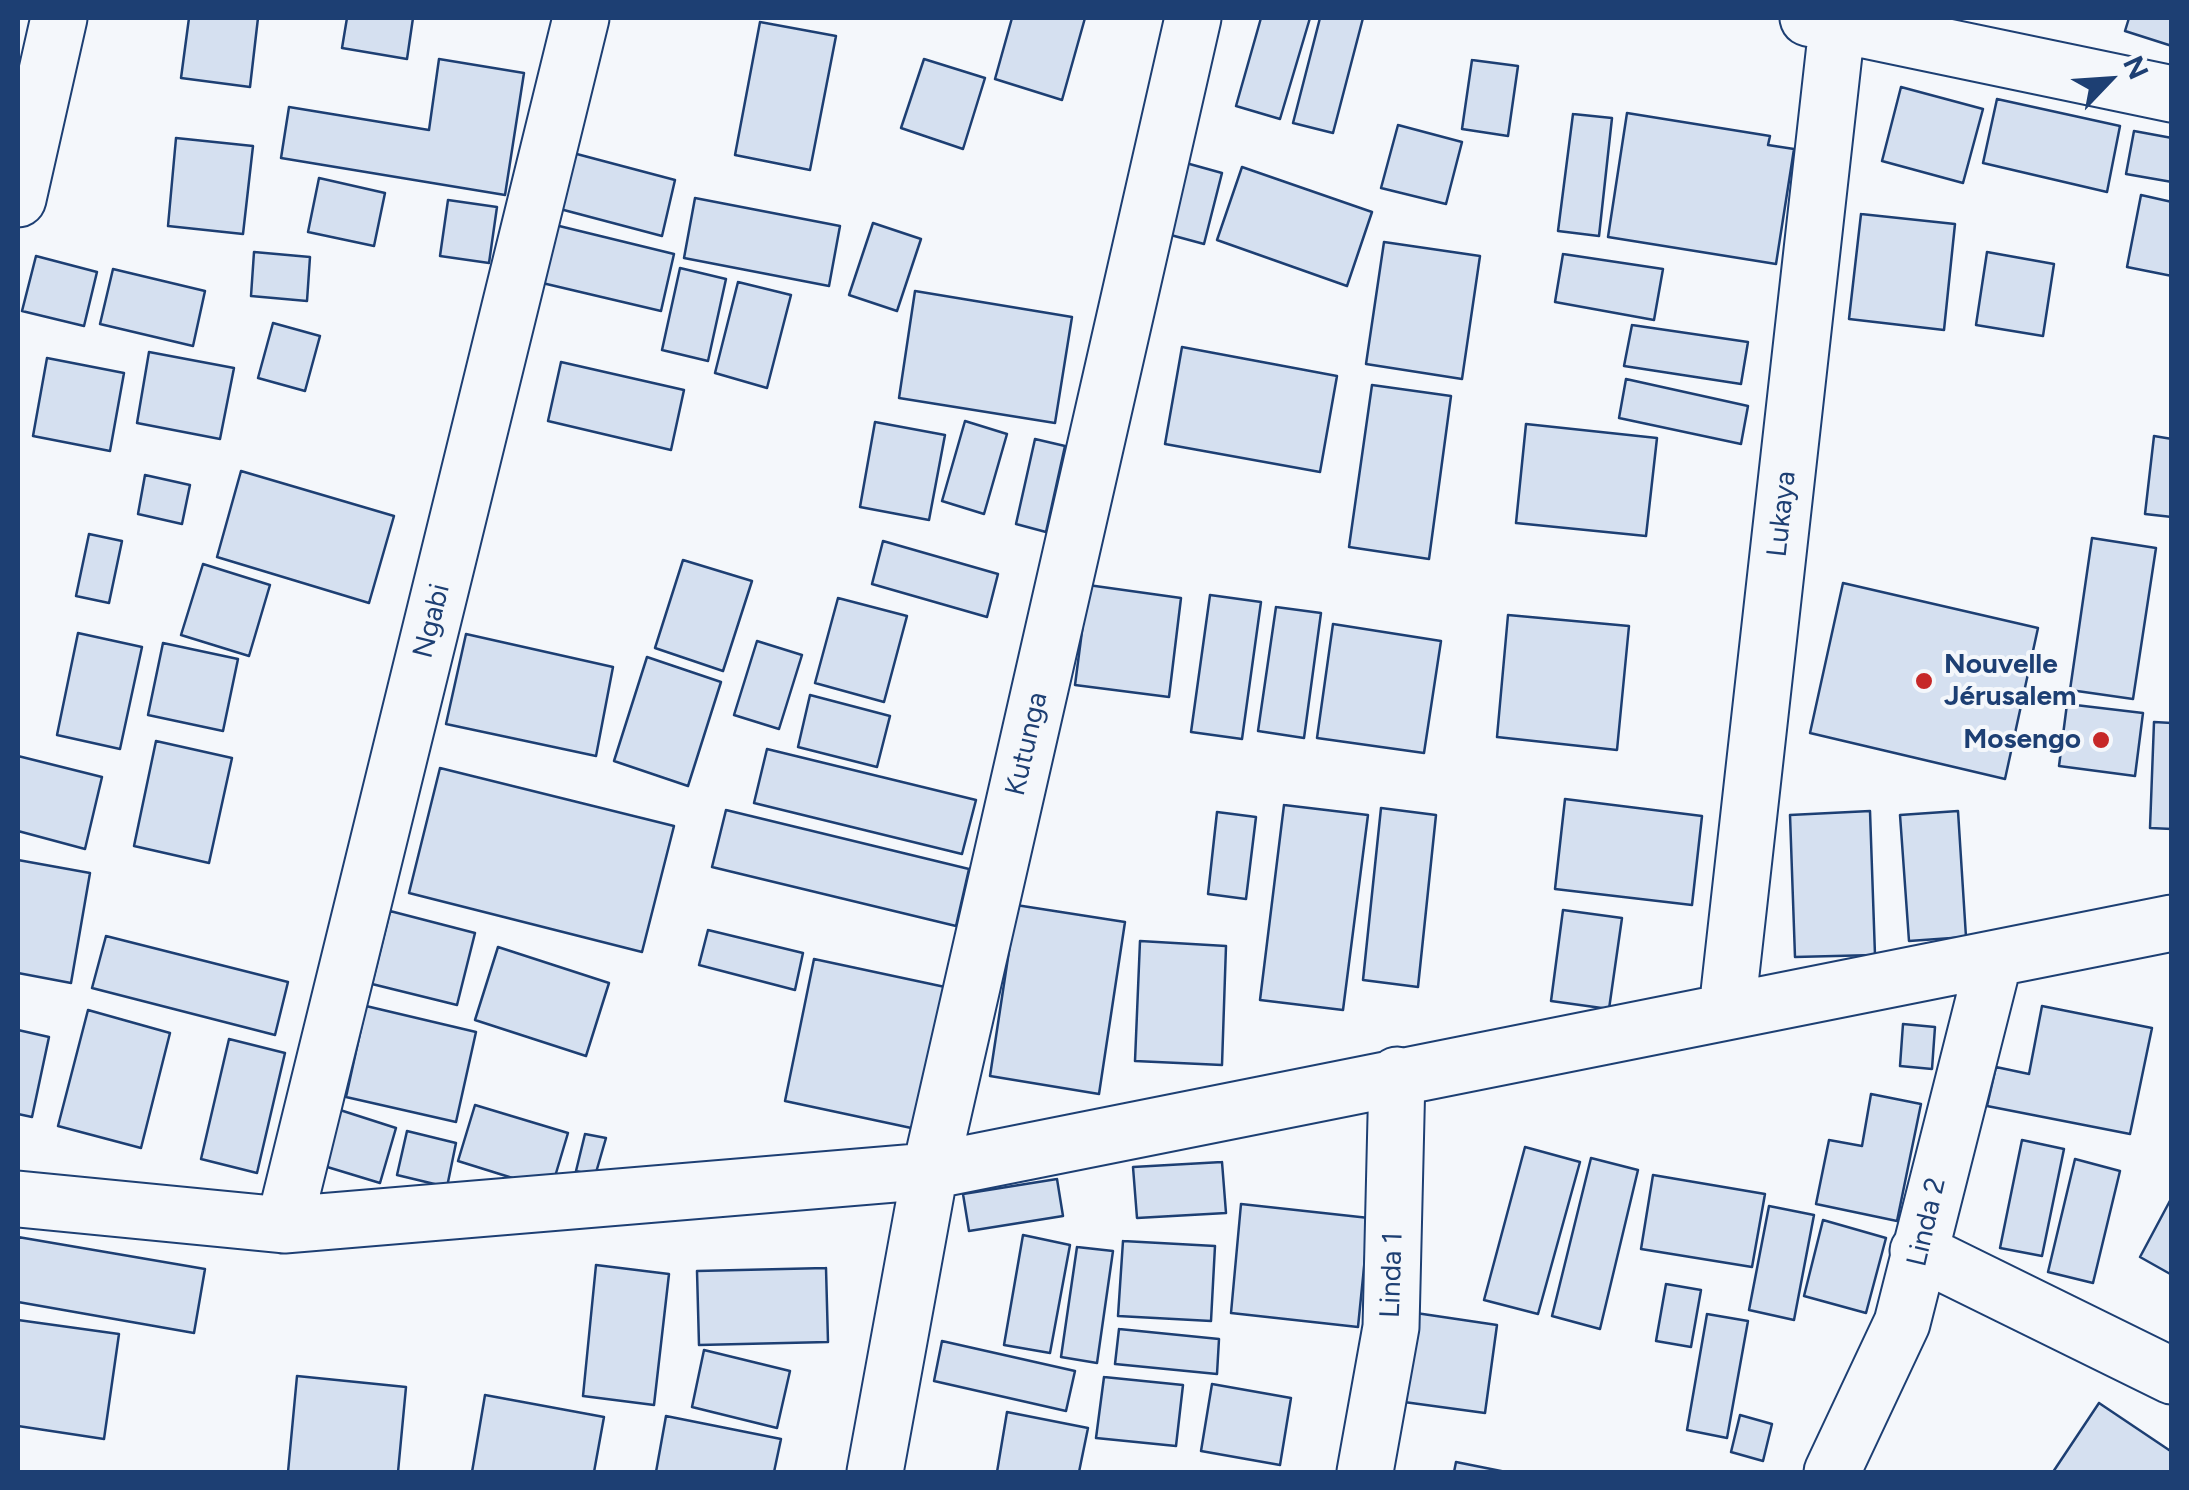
<!DOCTYPE html>
<meta charset="utf-8">
<style>
body{margin:0}
#map{position:relative;width:2189px;height:1490px;overflow:hidden;background:#f4f7fb;font-family:Figtree,sans-serif}
canvas{display:block}
.frame{position:absolute;inset:0;border:20px solid #1d3f73;pointer-events:none}
.north{position:absolute;left:2059px;top:30px;width:100px;height:100px;-webkit-text-stroke:8px #f4f7fb;paint-order:stroke;rotate:65deg;font-size:28px;font-weight:700;line-height:40px;text-align:center;color:#1d3f73}
.north::after{content:'';display:block;margin:auto;width:35px;height:45px;background:#1d3f73;clip-path:polygon(50% 0,100% 100%,50% 72%,0 100%)}
</style>
<div id="map">
<canvas width="2189" height="1490"></canvas>
<div class="frame"></div>
<div class="north">N</div>
</div>
<script>
const c = document.querySelector('canvas').getContext('2d');
c.lineJoin = 'round';
function fillPath(path, color) {
  c.fillStyle = color;
  c.fill(path, 'evenodd');
}
function shape(rows) {
  const path = new Path2D();
  for (const r of rows) {
    path.moveTo(r[0], r[1]);
    for (let i = 2; i < r.length; i += 2) path.lineTo(r[i], r[i + 1]);
  }
  return path;
}
function strokePath(path, color, width, dash) {
  c.strokeStyle = color;
  c.lineWidth = width;
  c.lineCap = dash ? 'butt' : 'round';
  c.setLineDash(dash || []);
  c.stroke(path);
}
function drawText(font, color, halo, rows, align = 'center') {
  c.font = font + ' Figtree,sans-serif';
  c.lineWidth = 8;
  c.setLineDash([]);
  c.textBaseline = 'middle';
  c.strokeStyle = halo;
  c.fillStyle = color;
  for (const [text, x, y, turn = 0] of rows) {
    c.save();
    c.translate(x, y);
    c.rotate((+turn || 0) * Math.PI / 180);
    c.textAlign = isNaN(turn) ? turn : align;
    if (halo) c.strokeText(text, 0, 0);
    c.fillText(text, 0, 0);
    c.restore();
  }
}
const building = shape([
 [189,18,258,18,250,87,181,78,189,18],
 [347,18,413,18,407,59,342,48,347,18],
 [1012,18,1085,18,1062,100,995,79,1012,18],
 [1261,18,1310,18,1280,119,1236,106,1261,18],
 [1320,18,1363,18,1333,133,1293,123,1320,18],
 [2129,18,2172,18,2172,46,2125,31,2129,18],
 [760,22,836,36,810,170,735,155,760,22],
 [439,59,524,73,505,195,281,158,289,107,429,130,439,59],
 [924,59,985,78,963,149,901,128,924,59],
 [1472,60,1518,66,1508,136,1462,129,1472,60],
 [1901,87,1983,109,1963,183,1882,161,1901,87],
 [1997,99,2120,126,2107,192,1983,163,1997,99],
 [1627,113,1770,136,1768,145,1794,149,1776,264,1608,237,1627,113],
 [1573,114,1612,118,1599,236,1558,231,1573,114],
 [1398,125,1462,142,1446,204,1381,188,1398,125],
 [2134,131,2172,138,2172,182,2126,174,2134,131],
 [176,138,253,146,243,234,168,226,176,138],
 [573,153,675,180,662,236,560,209,573,153],
 [1186,163,1222,173,1204,244,1167,234,1186,163],
 [1242,167,1372,212,1347,286,1217,240,1242,167],
 [319,178,385,193,374,246,308,232,319,178],
 [2141,195,2172,202,2172,276,2127,267,2141,195],
 [695,198,840,226,829,286,684,258,695,198],
 [448,200,497,207,489,263,440,256,448,200],
 [1861,214,1955,224,1944,330,1849,319,1861,214],
 [873,223,921,239,897,311,849,295,873,223],
 [551,224,674,254,661,311,538,282,551,224],
 [1384,242,1480,256,1462,379,1366,364,1384,242],
 [254,252,310,257,307,301,251,296,254,252],
 [1987,252,2054,264,2043,336,1976,325,1987,252],
 [1563,254,1663,269,1654,320,1555,302,1563,254],
 [36,256,97,272,84,326,22,311,36,256],
 [680,268,726,279,708,361,662,350,680,268],
 [113,269,205,291,193,346,100,324,113,269],
 [738,282,791,295,767,388,715,373,738,282],
 [915,291,1072,317,1055,423,899,398,915,291],
 [273,323,320,336,305,391,258,378,273,323],
 [1632,325,1748,342,1741,384,1624,366,1632,325],
 [1182,347,1337,376,1320,472,1165,444,1182,347],
 [149,352,234,368,220,439,137,423,149,352],
 [47,358,124,373,110,451,33,436,47,358],
 [561,362,684,390,671,450,548,421,561,362],
 [1626,379,1748,406,1741,444,1619,418,1626,379],
 [1372,385,1451,396,1429,559,1349,547,1372,385],
 [965,421,1007,434,984,514,942,501,965,421],
 [875,422,945,435,929,520,860,507,875,422],
 [1526,424,1657,438,1646,536,1516,523,1526,424],
 [2154,436,2172,439,2172,517,2145,514,2154,436],
 [1035,439,1065,446,1046,532,1016,524,1035,439],
 [241,471,394,516,369,603,217,557,241,471],
 [145,475,190,485,182,524,138,514,145,475],
 [89,534,122,541,109,603,76,596,89,534],
 [2092,538,2156,548,2133,699,2070,690,2092,538],
 [883,541,998,574,987,617,872,584,883,541],
 [683,560,752,581,723,671,655,648,683,560],
 [203,564,270,585,249,656,181,635,203,564],
 [1843,583,2038,628,2005,779,1810,733,1843,583],
 [1088,585,1181,598,1169,697,1075,685,1088,585],
 [1210,595,1261,602,1242,739,1191,732,1210,595],
 [838,598,907,616,884,702,815,683,838,598],
 [1276,607,1321,613,1304,738,1258,731,1276,607],
 [1508,615,1629,626,1617,750,1497,737,1508,615],
 [1333,624,1441,641,1424,753,1317,738,1333,624],
 [78,633,142,647,120,749,57,735,78,633],
 [466,634,613,667,596,756,446,724,466,634],
 [757,641,802,655,779,729,734,715,757,641],
 [163,643,238,659,223,731,148,715,163,643],
 [647,657,721,682,688,786,614,761,647,657],
 [810,695,890,716,877,767,798,747,810,695],
 [2067,704,2143,713,2135,776,2059,766,2067,704],
 [2154,722,2172,723,2172,829,2150,828,2154,722],
 [156,741,232,758,209,863,134,846,156,741],
 [767,749,976,800,962,854,754,803,767,749],
 [18,756,102,777,85,849,18,831,18,756],
 [440,768,674,826,642,952,409,893,440,768],
 [1565,799,1702,816,1692,905,1555,889,1565,799],
 [1284,805,1368,815,1343,1010,1260,1000,1284,805],
 [1381,808,1436,815,1418,987,1363,980,1381,808],
 [726,810,969,869,956,926,712,867,726,810],
 [1870,811,1875,955,1795,957,1790,815,1870,811],
 [1958,811,1966,937,1909,941,1900,815,1958,811],
 [1217,812,1256,817,1246,899,1208,894,1217,812],
 [18,860,90,873,71,983,18,973,18,860],
 [1016,905,1125,922,1099,1094,990,1076,1016,905],
 [1563,910,1622,918,1609,1009,1551,1001,1563,910],
 [390,911,475,933,457,1005,372,984,390,911],
 [708,930,803,953,795,990,699,965,708,930],
 [106,936,288,982,275,1035,92,988,106,936],
 [1140,941,1226,946,1222,1065,1135,1061,1140,941],
 [498,947,609,983,586,1056,475,1020,498,947],
 [814,959,945,987,916,1129,785,1101,814,959],
 [366,1006,476,1032,456,1122,346,1097,366,1006],
 [2042,1006,2152,1028,2130,1134,1987,1106,1996,1067,2029,1074,2042,1006],
 [88,1010,170,1033,141,1148,58,1126,88,1010],
 [1903,1024,1935,1027,1932,1069,1900,1066,1903,1024],
 [18,1030,49,1037,32,1117,18,1114,18,1030],
 [229,1039,285,1053,257,1173,201,1159,229,1039],
 [1871,1094,1921,1104,1897,1221,1816,1204,1829,1140,1862,1146,1871,1094],
 [475,1105,568,1133,551,1190,458,1161,475,1105],
 [340,1110,396,1128,380,1183,324,1166,340,1110],
 [407,1131,456,1143,447,1187,397,1175,407,1131],
 [585,1134,606,1138,595,1176,576,1171,585,1134],
 [2022,1140,2064,1149,2042,1256,2000,1248,2022,1140],
 [1525,1147,1580,1162,1538,1314,1484,1300,1525,1147],
 [1591,1158,1638,1170,1600,1329,1552,1316,1591,1158],
 [2075,1159,2120,1171,2093,1283,2048,1272,2075,1159],
 [1222,1162,1226,1213,1137,1218,1133,1167,1222,1162],
 [1653,1175,1765,1194,1752,1267,1641,1249,1653,1175],
 [1057,1179,1063,1216,969,1231,963,1194,1057,1179],
 [2172,1197,2172,1275,2140,1257,2172,1197],
 [1241,1204,1369,1218,1358,1327,1231,1313,1241,1204],
 [1769,1206,1814,1215,1794,1320,1749,1310,1769,1206],
 [1823,1220,1886,1238,1866,1313,1804,1296,1823,1220],
 [1023,1235,1070,1245,1050,1353,1004,1345,1023,1235],
 [18,1237,205,1269,194,1333,18,1302,18,1237],
 [1123,1241,1215,1246,1211,1321,1118,1316,1123,1241],
 [1077,1247,1113,1251,1097,1363,1061,1357,1077,1247],
 [596,1265,669,1274,654,1405,583,1396,596,1265],
 [826,1268,828,1342,699,1345,697,1271,826,1268],
 [1666,1284,1701,1290,1691,1347,1656,1341,1666,1284],
 [1416,1313,1497,1325,1485,1413,1404,1402,1416,1313],
 [1707,1314,1748,1321,1727,1438,1687,1430,1707,1314],
 [18,1320,119,1334,104,1439,18,1426,18,1320],
 [1119,1329,1219,1339,1217,1374,1115,1364,1119,1329],
 [942,1341,1075,1371,1066,1411,934,1381,942,1341],
 [704,1350,790,1371,777,1428,692,1407,704,1350],
 [297,1376,406,1387,398,1472,288,1472,297,1376],
 [1104,1377,1183,1385,1176,1446,1096,1438,1104,1377],
 [1212,1384,1291,1398,1280,1465,1201,1451,1212,1384],
 [485,1395,604,1417,594,1472,472,1472,485,1395],
 [2099,1403,2172,1452,2172,1472,2053,1472,2099,1403],
 [1007,1412,1088,1428,1079,1472,997,1472,1007,1412],
 [1740,1415,1772,1424,1763,1461,1731,1452,1740,1415],
 [666,1416,781,1439,774,1472,656,1472,666,1416],
 [1456,1462,1506,1472,1454,1472,1456,1462]
]);
const minor = shape([
 [1808,18,2172,94],
 [18,199,59,18],
 [1727,1010,1838,18],
 [18,1199,284,1225,930,1171,2172,923],
 [284,1225,581,18],
 [1918,1251,2172,1376],
 [875,1472,930,1171,1193,18],
 [1365,1472,1391,1327,1397,1075],
 [1832,1472,1902,1323,1994,960]
]);
const markers = [
 [1924,681,10,"#c62828"],
 [2101,740,10,"#c62828"]
];
const streetNames = [
 ["Lukaya",1782,514,-84],
 ["Ngabi",432,621,-76],
 ["Kutunga",1027,744,-77],
 ["Linda 2",1927,1222,-77],
 ["Linda 1",1392,1275,-88]
];
const poiNames = [
 ["Nouvelle",1944,665],
 ["Jérusalem",1944,697],
 ["Mosengo",2081,740,"right"]
];
fillPath(building, '#d5e0f0');
strokePath(building, '#1d3f73', 2.5);
strokePath(minor, '#1d3f73', 59);
strokePath(minor, '#f4f7fb', 55);
for (const [x, y, r, color] of markers) {
  const dot = new Path2D();
  dot.arc(x, y, r, 0, 2 * Math.PI);
  c.fillStyle = color;
  c.fill(dot);
  strokePath(dot, '#f4f7fb', 4);
}
drawText('28px', '#1d3f73', '#f4f7fb', streetNames);
drawText('bold 28px', '#1d3f73', '#f4f7fb', poiNames, 'left');
</script>
